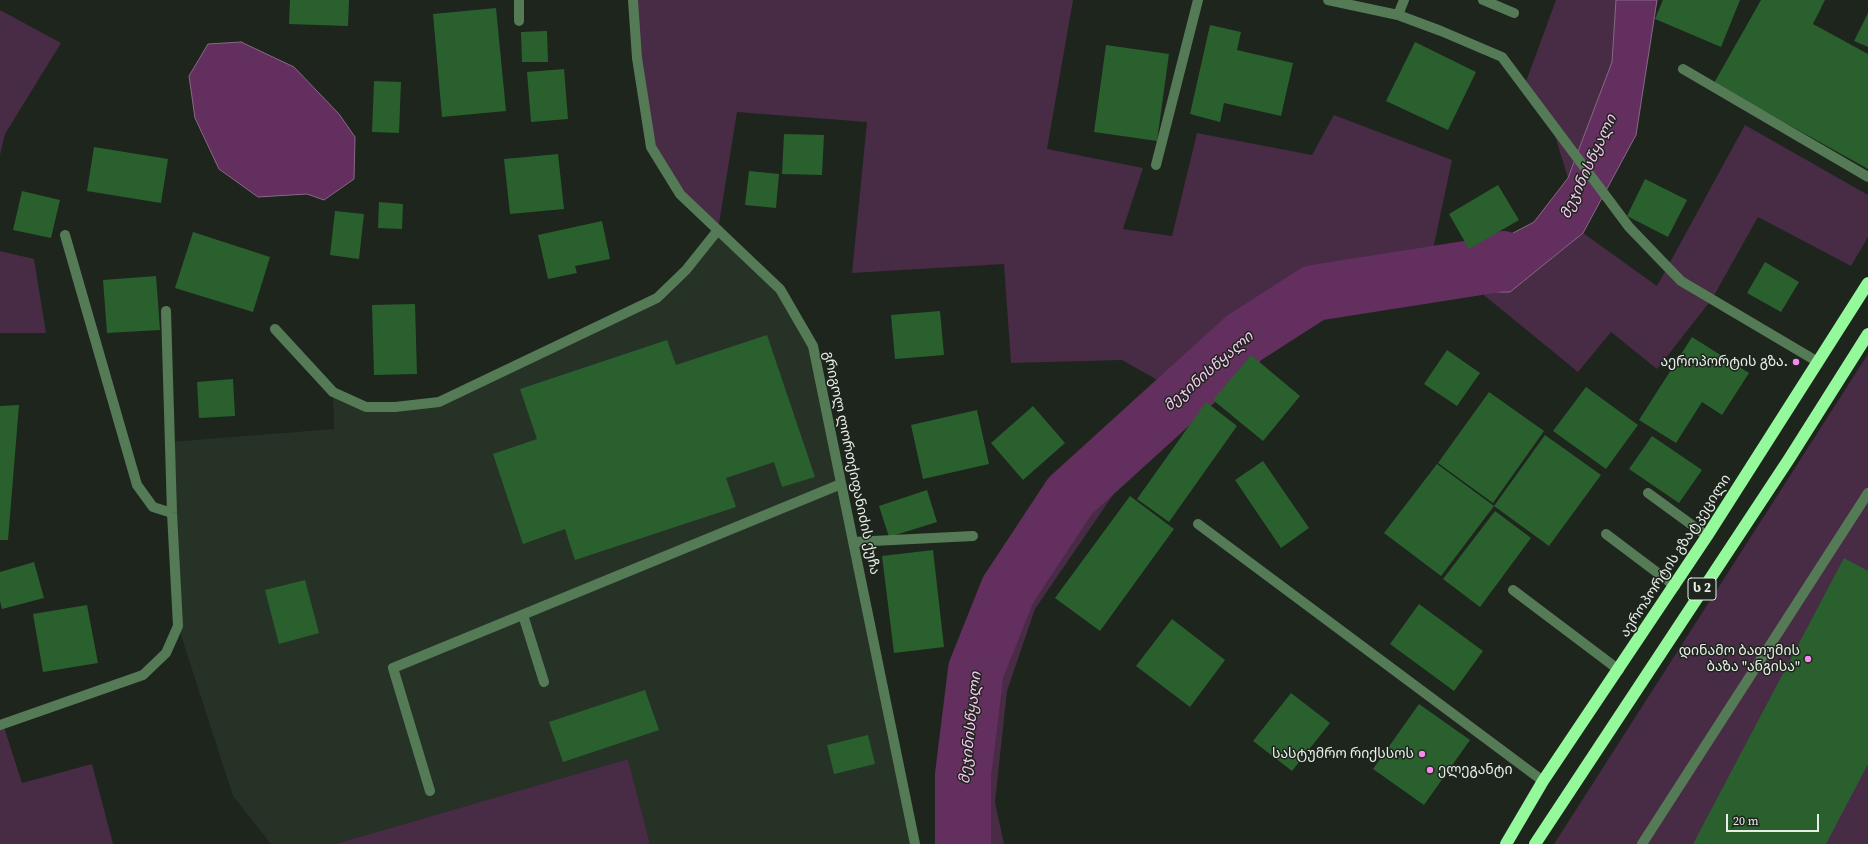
<!DOCTYPE html>
<meta charset="utf-8">
<style>
body{margin:0}
#map{position:relative;width:1868px;height:844px;overflow:hidden;background:#1d251d;font-family:"Source Serif 4",serif}
canvas{display:block}
.scale{position:absolute;left:1726px;top:814px;width:93px;height:18px;box-sizing:border-box;border:2px solid #e8ede8;border-top:0;padding-left:5px;font-size:12px;line-height:14px;white-space:nowrap;color:#e8ede8;-webkit-text-stroke:3px #1d251d;paint-order:stroke}
</style>
<div id="map">
<canvas width="1868" height="844"></canvas>
<div class="scale">20 m</div>
</div>
<script>
const c = document.querySelector('canvas').getContext('2d');
c.lineJoin = 'round';
function fillPath(path, color) {
  c.fillStyle = color;
  c.fill(path, 'evenodd');
}
function shape(rows) {
  const path = new Path2D();
  for (const r of rows) {
    path.moveTo(r[0], r[1]);
    for (let i = 2; i < r.length; i += 2) path.lineTo(r[i], r[i + 1]);
  }
  return path;
}
function strokePath(path, color, width, dash) {
  c.strokeStyle = color;
  c.lineWidth = width;
  c.lineCap = dash ? 'butt' : 'round';
  c.setLineDash(dash || []);
  c.stroke(path);
}
function drawText(font, color, halo, rows, align = 'center') {
  c.font = font + ' "Source Serif 4","Noto Sans Georgian",serif';
  c.lineWidth = 3;
  c.setLineDash([]);
  c.textBaseline = 'middle';
  c.strokeStyle = halo;
  c.fillStyle = color;
  for (const [text, x, y, turn = 0] of rows) {
    c.save();
    c.translate(x, y);
    c.rotate((+turn || 0) * Math.PI / 180);
    c.textAlign = isNaN(turn) ? turn : align;
    if (halo) c.strokeText(text, 0, 0);
    c.fillText(text, 0, 0);
    c.restore();
  }
}
const built = shape([
 [718,230,780,289,813,346,915,844,650,844,628,759,335,844,271,844,233,796,178,626,170,442,334,429,333,392,366,407,439,402,657,298]
]);
const green = shape([
 [633,0,1073,0,1047,149,1143,168,1123,229,1172,236,1197,133,1312,155,1334,115,1452,160,1424,292,1314,293,1244,338,1182,394,1035,609,1007,691,995,802,1004,844,963,844,963,775,976,670,1008,590,1070,496,1182,394,1122,360,1011,363,1004,264,852,273,867,122,737,112,718,230,680,194,651,147],
 [1556,0,1616,0,1612,62,1568,178,1551,123,1524,87],
 [0,10,61,43,5,134,0,155],
 [1745,125,1868,195,1868,237,1851,266,1758,217,1712,299,1657,369,1611,332,1578,372,1480,292,1510,292,1583,233,1657,286],
 [0,251,34,259,46,333,0,333],
 [1868,354,1868,844,1554,844],
 [3,724,22,783,92,764,113,844,0,844,0,725],
 [628,759,650,844,335,844]
]);
const water = shape([
 [1616,0,1657,0,1636,135,1583,233,1510,292,1424,292,1431,258,1477,252,1534,222,1568,178,1612,62,1616,0],
 [241,42,294,67,339,114,355,137,354,179,324,200,307,194,258,197,219,169,195,118,189,76,208,44,241,42]
]);
const river = shape([
 [963,844,963,775,976,670,1008,590,1070,496,1244,338,1314,293,1492,265,1503,259]
]);
const building = shape([
 [290,0,349,0,348,26,289,24],
 [1663,0,1740,0,1721,47,1655,19],
 [1761,0,1825,0,1813,24,1868,54,1868,169,1714,83],
 [496,8,506,111,442,117,433,14],
 [1868,13,1868,47,1854,41],
 [1210,25,1241,32,1237,50,1293,63,1281,116,1224,103,1220,122,1190,114],
 [547,31,548,62,522,62,521,32],
 [1415,42,1476,72,1448,130,1386,101],
 [1106,45,1169,54,1157,141,1094,132],
 [564,69,568,119,531,122,527,72],
 [374,81,401,82,399,133,372,132],
 [784,134,824,135,822,175,782,174],
 [94,147,168,159,161,203,87,191],
 [558,154,564,209,510,214,504,159],
 [749,171,779,174,776,208,745,205],
 [1645,179,1687,200,1668,237,1627,216],
 [1498,185,1519,220,1469,249,1449,214],
 [22,191,60,200,51,238,13,230],
 [379,202,403,204,402,229,378,228],
 [335,211,364,214,359,259,330,255],
 [602,221,610,259,575,266,577,273,548,279,538,235],
 [193,232,270,257,253,312,175,288],
 [1765,262,1799,282,1781,312,1747,293],
 [156,276,160,330,107,333,103,280],
 [415,304,417,374,374,375,372,305],
 [940,311,944,355,895,359,891,315],
 [767,335,815,477,782,487,774,462,726,478,736,507,575,560,565,529,523,544,493,454,537,439,520,389,667,340,676,365],
 [1692,337,1749,373,1722,415,1702,402,1676,443,1639,420],
 [1447,350,1480,373,1457,406,1424,384],
 [1251,355,1300,396,1263,441,1213,400],
 [233,379,235,416,199,418,197,382],
 [1586,387,1638,425,1606,469,1553,431],
 [1489,392,1544,431,1493,503,1438,463],
 [1206,402,1237,426,1169,522,1137,499],
 [19,405,8,540,0,540,0,406],
 [1033,406,1065,443,1023,480,991,443],
 [977,410,989,464,923,479,911,425],
 [1545,435,1601,475,1549,546,1494,506],
 [1652,436,1702,470,1679,503,1629,469],
 [1263,461,1309,528,1281,548,1235,480],
 [1437,464,1494,506,1441,576,1384,533],
 [927,490,937,522,889,537,879,506],
 [1130,496,1174,529,1100,631,1055,598],
 [1495,511,1531,538,1480,607,1443,579],
 [933,550,944,647,894,653,882,556],
 [1844,558,1868,571,1868,764,1826,844,1693,844],
 [34,562,44,598,2,609,0,601,0,572],
 [305,580,319,633,279,644,265,590],
 [1419,604,1483,651,1454,691,1390,644],
 [87,605,98,663,43,672,33,614],
 [1172,619,1225,660,1190,707,1136,666],
 [645,690,659,730,563,762,549,722],
 [1291,693,1330,723,1292,771,1253,741],
 [1419,704,1470,740,1424,805,1373,769],
 [868,735,875,764,834,774,827,745]
]);
const minor = shape([
 [633,0,637,58,651,147,680,194,780,289,813,346,915,844],
 [1328,0,1398,15,1441,31,1502,57,1629,227,1681,281,1818,362],
 [1483,0,1514,13],
 [1398,15,1404,0],
 [519,21,519,0],
 [1683,69,1868,177],
 [1156,165,1198,0],
 [65,235,137,485,153,507,172,513],
 [275,329,333,392,366,407,395,407,439,402,657,298,686,270,718,230],
 [1648,493,1707,536],
 [1198,524,1543,781],
 [1606,534,1675,586],
 [853,542,973,536],
 [1513,590,1619,670],
 [523,615,544,682],
 [0,725,143,675,166,653,178,626,172,513,166,311],
 [430,791,393,668,841,484],
 [1642,844,1868,493]
]);
const highway = shape([
 [1506,844,1543,781,1707,536,1868,283],
 [1535,844,1789,459,1868,334]
]);
const markers = [
 [1796,362,4,"#f689ee"],
 [1808,659,4,"#f689ee"],
 [1422,754,4,"#f689ee"],
 [1430,770,4,"#f689ee"]
];
const shields = [
 [1702,589,28]
];
const shieldNames = [
 ["ს 2",1702,589]
];
const poiNames = [
 ["აეროპორტის გზა.",1788,362],
 ["დინამო ბათუმის",1800,651],
 ["ბაზა \"ანგისა\"",1800,667],
 ["სასტუმრო რიქსსოს",1414,754],
 ["ელეგანტი",1438,770,"left"]
];
const streetNames = [
 ["გრიგოლ ლორთქიფანიძის ქუჩა",851,463,78],
 ["აეროპორტის გზატკეცილი",1676,556,-57]
];
const waterNames = [
 ["მეჯინისწყალი",1589,167,-65],
 ["მეჯინისწყალი",1209,372,-41],
 ["მეჯინისწყალი",971,728,-84]
];
fillPath(built, '#263226');
fillPath(green, '#482b45');
fillPath(water, '#622f5e');
strokePath(water, '#8a6887', 1);
strokePath(river, '#622f5e', 56);
fillPath(building, '#29602e');
strokePath(minor, '#547b56', 10);
strokePath(highway, '#94f99a', 12);
for (const [x, y, r, color] of markers) {
  const dot = new Path2D();
  dot.arc(x, y, r, 0, 2 * Math.PI);
  c.fillStyle = color;
  c.fill(dot);
  strokePath(dot, '#1d251d', 1.5);
}
for (const [x, y, w] of shields) {
  const box = new Path2D();
  box.roundRect(x - w / 2, y - 11, w, 22, 3);
  c.fillStyle = '#1d251d';
  c.fill(box);
  strokePath(box, '#e8ede8', 1);
}
drawText('bold 13px', '#e8ede8', null, shieldNames);
drawText('14px', '#e8ede8', '#1d251d', poiNames, 'right');
drawText('14px', '#e8ede8', '#1d251d', streetNames);
drawText('italic 15px', '#f9c8f3', '#1d251d', waterNames);
</script>
